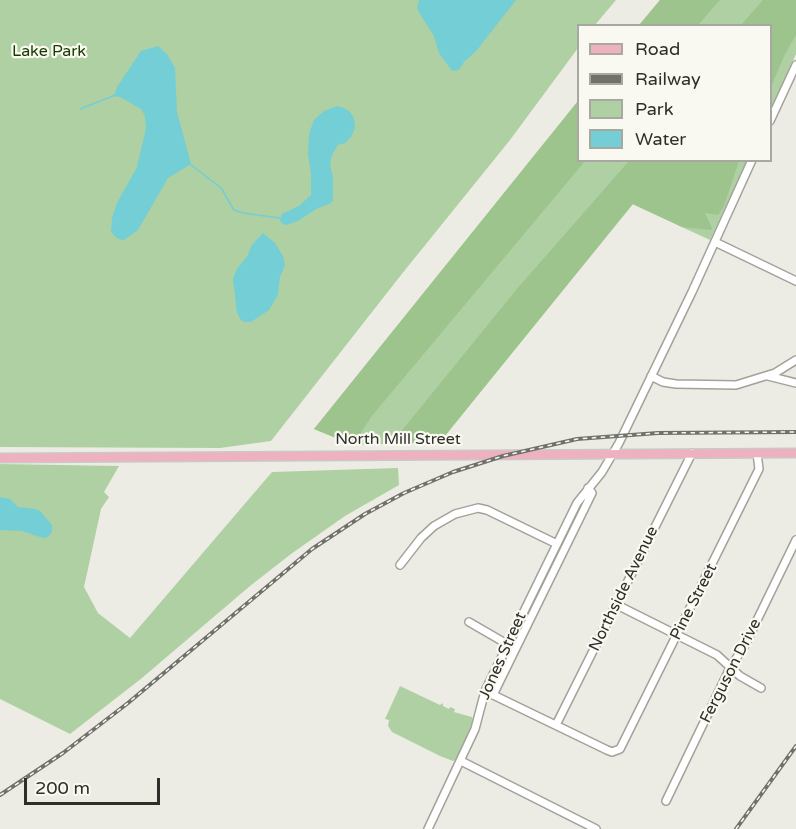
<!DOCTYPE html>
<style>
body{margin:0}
#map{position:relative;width:796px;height:829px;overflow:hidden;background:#edece4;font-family:"Varela Round",sans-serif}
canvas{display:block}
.legend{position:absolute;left:577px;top:24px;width:195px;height:138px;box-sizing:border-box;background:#faf9f1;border:2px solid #a8a8a2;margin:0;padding:8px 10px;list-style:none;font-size:18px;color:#2e2e2b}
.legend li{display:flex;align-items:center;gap:12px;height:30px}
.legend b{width:30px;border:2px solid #a8a8a2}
.scale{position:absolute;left:24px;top:778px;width:136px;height:27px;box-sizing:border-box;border:3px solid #2e2e2b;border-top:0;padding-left:8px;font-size:18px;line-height:21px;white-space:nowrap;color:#2e2e2b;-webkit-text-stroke:4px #faf9f1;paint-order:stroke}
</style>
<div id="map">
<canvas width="796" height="829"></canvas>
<ul class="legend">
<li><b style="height:8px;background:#efb0c0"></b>Road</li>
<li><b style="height:8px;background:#71716c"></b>Railway</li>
<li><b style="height:16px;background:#afd0a2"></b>Park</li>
<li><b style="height:16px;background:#74ced5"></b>Water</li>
</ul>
<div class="scale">200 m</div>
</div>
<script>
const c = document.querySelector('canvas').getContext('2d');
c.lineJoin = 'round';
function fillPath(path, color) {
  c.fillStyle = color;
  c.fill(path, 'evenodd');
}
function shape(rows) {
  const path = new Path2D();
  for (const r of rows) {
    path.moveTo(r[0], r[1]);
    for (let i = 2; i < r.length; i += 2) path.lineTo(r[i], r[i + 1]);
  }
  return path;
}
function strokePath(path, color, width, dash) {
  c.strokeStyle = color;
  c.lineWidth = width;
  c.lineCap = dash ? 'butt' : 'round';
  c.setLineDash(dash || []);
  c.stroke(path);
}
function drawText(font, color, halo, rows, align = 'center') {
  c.font = font + ' "Varela Round",sans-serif';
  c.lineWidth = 4.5;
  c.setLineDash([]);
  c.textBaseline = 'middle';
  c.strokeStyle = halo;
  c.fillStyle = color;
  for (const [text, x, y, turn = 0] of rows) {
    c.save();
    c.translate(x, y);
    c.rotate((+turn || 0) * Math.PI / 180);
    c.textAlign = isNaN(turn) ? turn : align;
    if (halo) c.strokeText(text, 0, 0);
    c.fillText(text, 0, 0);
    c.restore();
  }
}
const green = shape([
 [0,0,616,0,595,25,578,26,578,48,510,140,401,275,271,441,220,448,0,447],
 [660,0,796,0,796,54,771,109,770,26,639,26],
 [578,101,578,160,747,161,710,240,632,204,440,442,353,445,314,429],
 [0,464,119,466,104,492,109,497,101,509,84,587,98,613,130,638,272,472,398,468,399,485,345,516,291,554,250,586,142,678,70,734,0,699],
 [400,686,440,705,443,703,443,706,449,709,450,707,455,709,454,712,472,717,473,721,457,759,453,761,440,756,392,732,388,726,389,720,385,719]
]);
const forest = shape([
 [660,0,720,0,698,25,639,25],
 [763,0,796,0,796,35,785,54,771,87,770,26,741,25],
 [578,101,578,160,585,161,371,417,353,445,314,429],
 [629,161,739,161,724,206,718,215,705,213,712,228,711,230,682,227,633,204,440,442,391,444,516,290]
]);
const water = shape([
 [419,0,516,0,477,50,464,62,459,70,452,71,439,53,434,36,420,14,417,8],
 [158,46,167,54,175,68,177,112,191,164,168,178,138,230,124,240,118,239,111,232,112,218,117,203,137,167,146,128,145,116,141,109,120,97,112,96,115,94,117,87,141,51],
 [337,106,344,108,350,112,354,118,355,128,351,137,345,143,338,145,332,155,330,165,333,177,333,201,329,204,316,209,298,221,286,225,283,224,280,221,282,214,299,206,311,195,311,174,308,154,309,134,314,120,324,111],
 [263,233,275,243,283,256,285,265,280,277,278,295,269,310,251,322,245,322,241,320,237,313,233,279,237,269,248,255,251,246],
 [0,497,10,499,18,507,35,509,40,511,52,525,52,532,48,537,43,538,22,531,0,530]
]);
const stream = shape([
 [80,109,113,96],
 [190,164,221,188,234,210,243,213,280,218]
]);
const minor = shape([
 [770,121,796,65],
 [715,242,796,281],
 [651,376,663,382,676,384,736,385,775,373,796,360],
 [768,376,796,383],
 [400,565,421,538,434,526,455,514,478,508,487,510,557,544],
 [617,605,717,655,740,676,761,688],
 [469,622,507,644],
 [485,691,607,750,612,752,620,749,759,469,757,453],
 [493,695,592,493,588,488],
 [556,725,692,453],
 [461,761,596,829],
 [666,801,731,666,744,647,796,540],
 [428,829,475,729,485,691,577,503,602,472,619,443,692,292,752,160]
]);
const major = shape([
 [0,458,796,453]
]);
const rail = shape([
 [0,795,63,753,128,703,312,549,365,514,404,493,453,472,503,456,577,439,658,433,796,432],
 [736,829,796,746]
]);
const parkNames = [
 ["Lake Park",49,52]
];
const streetNames = [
 ["North Mill Street",398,440],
 ["Northside Avenue",624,589,-64],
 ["Pine Street",694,602,-63],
 ["Jones Street",503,656,-66],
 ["Ferguson Drive",731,671,-63]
];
fillPath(green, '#afd0a2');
fillPath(forest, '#9dc48d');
fillPath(water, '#74ced5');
strokePath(stream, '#74ced5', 1.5);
strokePath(minor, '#a2a19a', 10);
strokePath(major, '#c9c9c8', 11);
strokePath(minor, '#fff', 7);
strokePath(major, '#efb0c0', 8);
strokePath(rail, '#71716c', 4);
strokePath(rail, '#faf9f1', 1.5, [4.5]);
drawText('16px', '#163b01', '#faf9f1', parkNames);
drawText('16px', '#2e2e2b', '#faf9f1', streetNames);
</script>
